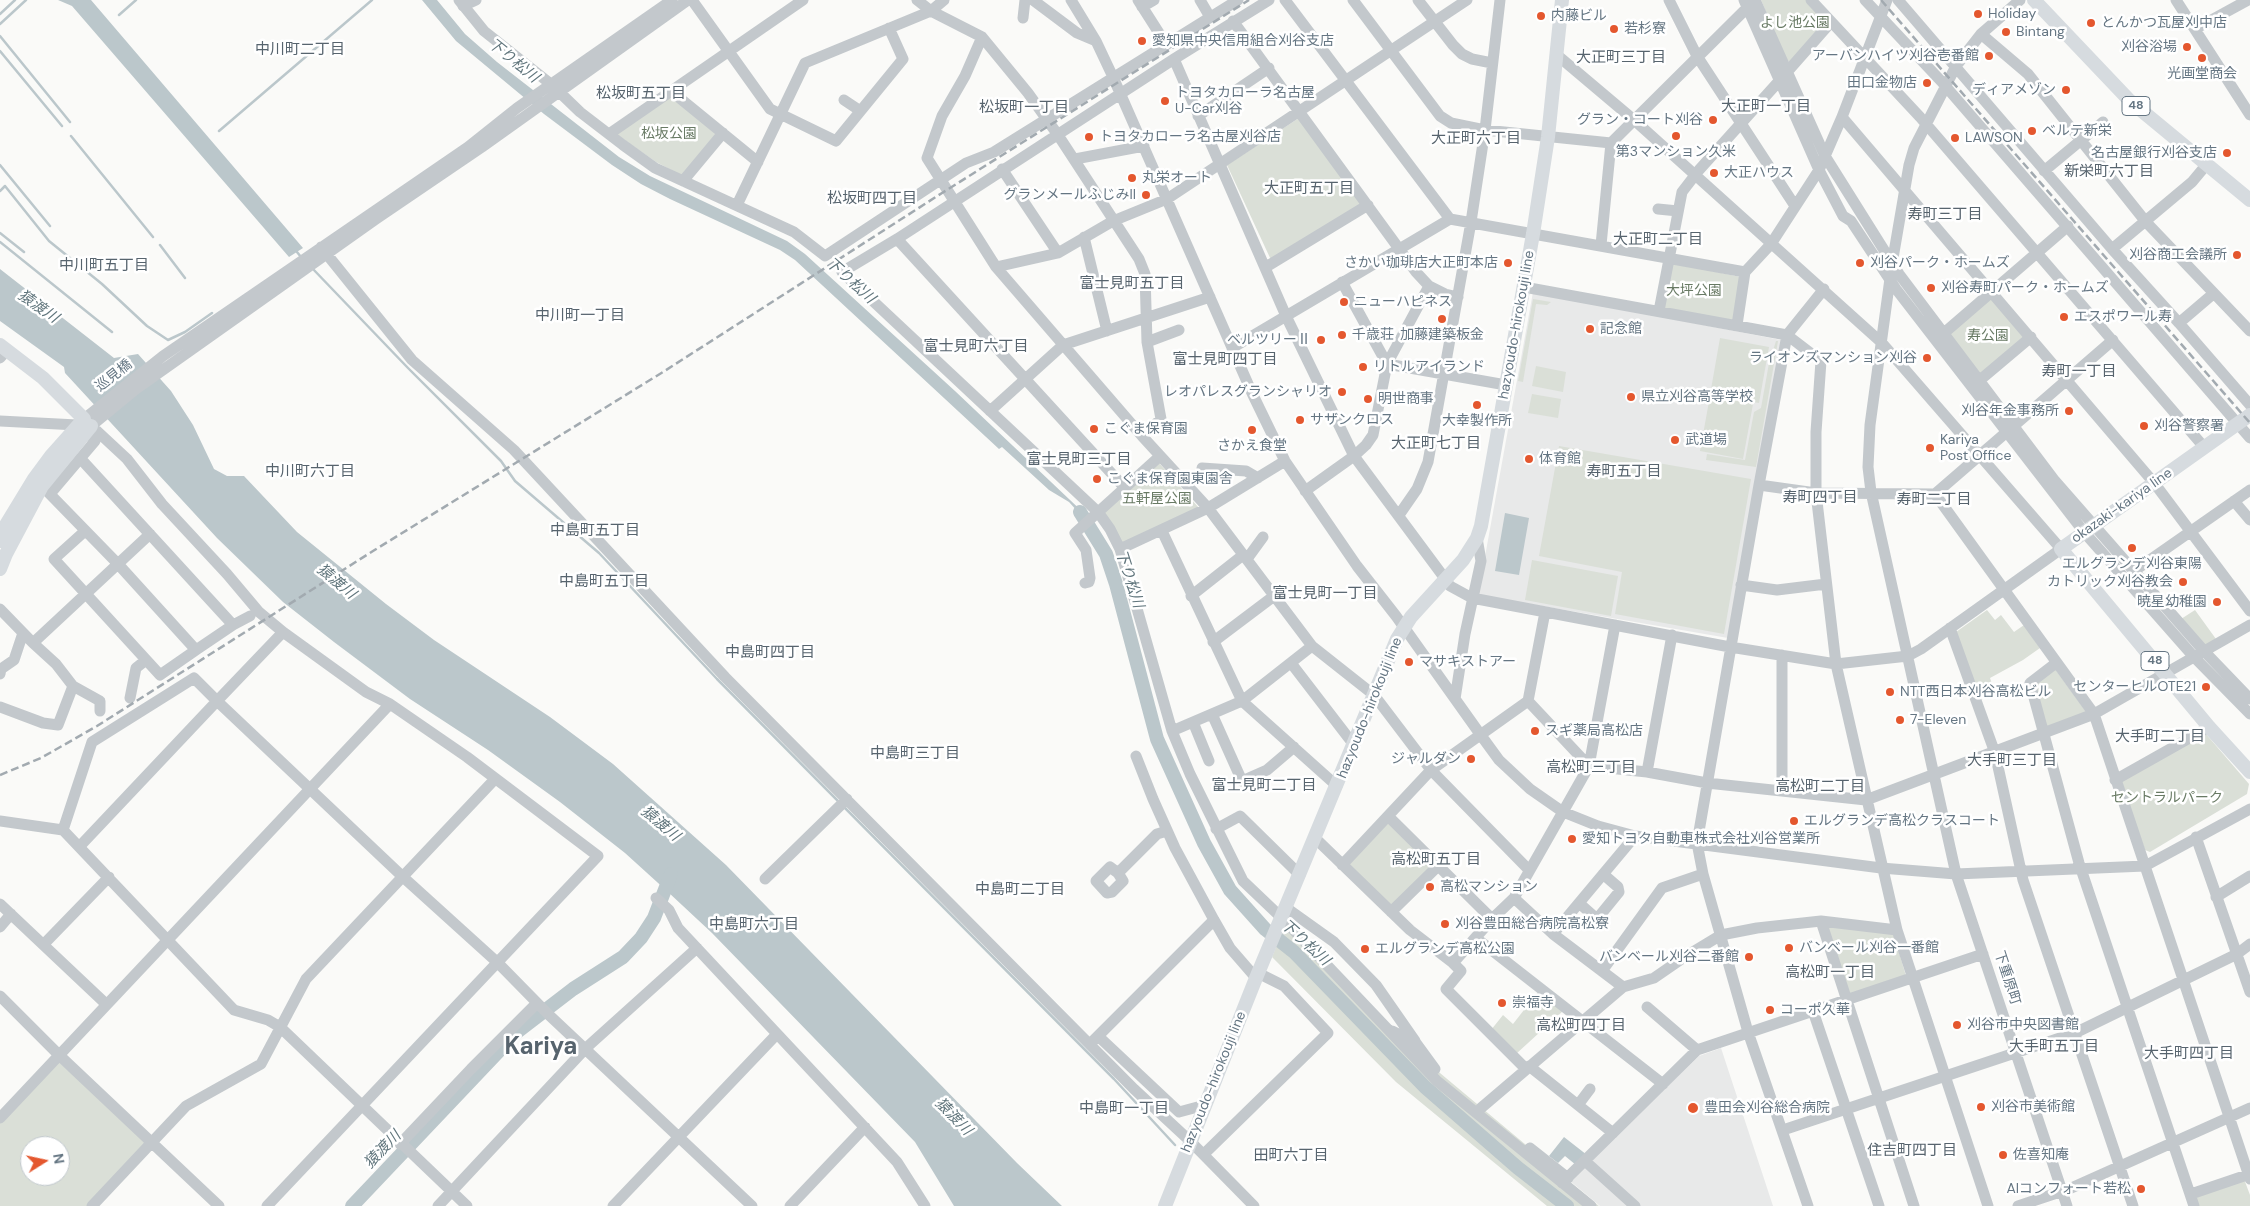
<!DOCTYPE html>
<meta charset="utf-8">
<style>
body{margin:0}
#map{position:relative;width:2250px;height:1206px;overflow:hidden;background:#fafaf8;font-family:"DM Sans",sans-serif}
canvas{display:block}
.north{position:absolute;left:20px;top:1136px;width:50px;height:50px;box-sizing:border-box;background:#fff;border:1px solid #c1c8cd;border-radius:50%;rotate:80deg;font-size:14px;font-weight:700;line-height:20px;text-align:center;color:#657683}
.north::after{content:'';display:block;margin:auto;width:18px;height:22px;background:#e4572e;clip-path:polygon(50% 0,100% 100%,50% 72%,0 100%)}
</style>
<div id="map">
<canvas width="2250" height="1206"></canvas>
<div class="north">N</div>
</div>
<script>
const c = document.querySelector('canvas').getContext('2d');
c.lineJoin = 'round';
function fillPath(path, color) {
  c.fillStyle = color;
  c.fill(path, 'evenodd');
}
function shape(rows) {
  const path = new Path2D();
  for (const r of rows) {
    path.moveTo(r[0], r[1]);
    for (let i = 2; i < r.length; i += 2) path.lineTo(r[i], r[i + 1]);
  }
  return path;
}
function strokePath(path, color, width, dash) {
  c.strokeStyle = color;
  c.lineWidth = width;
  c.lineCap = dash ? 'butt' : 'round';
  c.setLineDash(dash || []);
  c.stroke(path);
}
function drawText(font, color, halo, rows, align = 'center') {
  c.font = font + ' "DM Sans","Noto Sans JP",sans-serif';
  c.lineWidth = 5;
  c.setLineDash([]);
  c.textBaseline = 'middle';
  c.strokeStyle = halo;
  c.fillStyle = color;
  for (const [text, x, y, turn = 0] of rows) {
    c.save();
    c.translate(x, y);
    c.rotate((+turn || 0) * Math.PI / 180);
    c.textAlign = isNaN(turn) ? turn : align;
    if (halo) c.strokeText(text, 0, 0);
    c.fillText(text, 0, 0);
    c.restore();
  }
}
const built = shape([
 [1533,292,1781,340,1728,638,1478,595],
 [1721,1048,1773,1206,1600,1206,1570,1181,1699,1056]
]);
const green = shape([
 [1761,0,1806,0,1824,19,1824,24,1791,61,1787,61],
 [671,96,719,135,683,176,656,162,616,134],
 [1299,118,1363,206,1271,260,1227,165],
 [1672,263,1741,277,1733,321,1663,309],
 [1992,297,2026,337,1981,376,1949,334],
 [1533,299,1551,302,1547,305,1536,304,1523,382,1518,381],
 [1720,338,1769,347,1759,403,1710,395],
 [1776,341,1778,341,1756,467,1706,460,1707,454,1745,460,1754,412,1761,408,1769,363],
 [1536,366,1566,372,1563,392,1532,386],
 [1532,394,1561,399,1558,418,1528,413],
 [1710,396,1753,404,1743,459,1700,451],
 [1559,446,1751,479,1724,634,1615,614,1622,572,1539,556],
 [1159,463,1199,508,1122,543,1103,514],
 [1532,560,1618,576,1611,616,1525,600],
 [1987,610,1995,620,2001,615,2014,632,2024,625,2040,648,2023,660,1990,678,1994,690,1979,695,1956,632],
 [2195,610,2216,639,2205,646,2181,619],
 [2055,669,2087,713,2046,729,2034,684],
 [2206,734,2249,784,2247,794,2150,852,2145,850,2121,782],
 [1389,821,1434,866,1391,908,1347,865],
 [1286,922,1385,1027,1599,1206,1547,1206,1396,1082,1272,957],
 [1826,925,1893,932,1906,976,1848,996],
 [1538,992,1563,1011,1516,1054,1491,1030,1503,1015,1513,1024],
 [59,1062,145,1141,145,1145,87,1206,0,1206,0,1123],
 [30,1146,60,1146,60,1176,30,1176],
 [2244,1179,2250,1195,2250,1206,2199,1206,2195,1195]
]);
const water = shape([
 [58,0,91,0,303,248,289,257,72,6],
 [422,0,437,0,465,34,497,62,619,157,650,176,787,241,805,254,955,391,1089,518,1082,524,1079,513,1069,502,1049,490,1002,447,999,449,795,260,780,250,670,199,641,184,612,165,544,114,456,41],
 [0,269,114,358,138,354,171,391,193,425,214,469,227,476,244,476,297,532,386,604,434,640,550,717,613,764,726,865,1017,1163,1062,1206,954,1206,915,1142,712,933,668,892,625,853,560,802,488,750,410,699,334,642,283,602,217,538,65,373,64,367,0,321],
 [1505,513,1529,518,1519,575,1495,571],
 [1564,1137,1587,1155,1576,1165,1565,1156,1558,1163,1549,1156]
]);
const stream = shape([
 [0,14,15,0],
 [119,15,136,0],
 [0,24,26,0],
 [0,36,70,122],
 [0,51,62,126],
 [219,131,372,0],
 [71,136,153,237],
 [0,165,50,226],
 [0,191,5,186,49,241,102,284,147,326,168,340,185,332,212,313],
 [0,233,24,252],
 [0,242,112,332],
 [160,245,185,278],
 [297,252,301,257],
 [312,268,408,368,501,461,515,481,599,553,717,679,840,803],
 [844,807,1114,1079,1175,1145]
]);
const river = shape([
 [1080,512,1106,554,1116,584,1157,739,1204,843,1230,890,1265,929,1294,952,1425,1087,1518,1168,1567,1206],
 [352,1206,517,1032,573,989,623,957,641,938,654,918,671,874]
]);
const minor = shape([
 [459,0,484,31,552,85,580,112,623,145,655,168,794,232,825,256,966,163,994,152,1238,0],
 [692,0,770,109,836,141,903,59,889,28],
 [917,0,931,11,982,37,1028,93,1058,135,1139,259,1145,274,1147,342,1161,419,1142,436],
 [1033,0,1077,33,1096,41],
 [1071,0,1096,41,1113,77,1252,393,1285,461,1357,566,1396,616,1480,734,1499,760,1530,789,1563,812,1598,826,1635,836,1881,868,1956,874,2145,866,2250,809],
 [1138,0,1166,44],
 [1200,0,1210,17],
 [1269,0,1174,59,897,239,842,272,1098,512,1110,529,1120,549,1172,731,1190,774,1243,881,1286,922,1437,1081,1591,1206],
 [1285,0,1450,219,1745,272],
 [1353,0,1440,116,1451,123,1485,130,1611,143],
 [1418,0,1453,45,1462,54,1472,59,1492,63],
 [1669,0,1697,56,1795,206],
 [1744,0,1819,170,1843,216,1851,221,1896,289,2084,532,2194,657,2250,714],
 [1755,0,1825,156,1899,274,2055,481,2204,651,2250,699],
 [1811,0,1920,117,2204,447],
 [1865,0,1941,81,2250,438],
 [1898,0,2112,249,2179,323,2250,405],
 [2020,0,1981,34,1956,66,1914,148,1909,165,1892,264,1870,425,1868,467,1871,492,1956,874,2067,1206],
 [2176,0,2250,115],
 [463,6,476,0],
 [1142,7,1154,0],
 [1023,18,1025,0],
 [1233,21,1416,272,1429,286,1445,294,1458,297],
 [2195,29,2248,0],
 [1981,34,2028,74,2146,222,2250,331],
 [982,37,965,76,942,116,927,158,996,267,1058,253,1113,221,1167,199,1467,0],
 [1174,59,1286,316,1354,456,1446,580,1450,586,1472,598,1730,647,1836,664,1908,656,1921,649,2061,549,1882,343,1634,120,1557,55],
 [1787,72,1831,22],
 [671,91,758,162],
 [844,100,859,110],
 [1198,116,1269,68],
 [1842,117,2155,484,2250,611],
 [609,134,803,0],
 [1075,159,1144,146],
 [1002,169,1058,253],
 [2044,171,2103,122],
 [683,181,723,133],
 [737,205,805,63,931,11,944,0],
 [1658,209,1678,211],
 [1084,237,1107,331],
 [897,239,1124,487],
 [1601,245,1611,143,1751,4],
 [321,247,412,360,514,450,725,677,1134,1089,1190,1141,1254,1206],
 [2112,249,2192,182,2207,164],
 [996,267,1142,436,1208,508,1312,646,1374,695,1431,770,1529,870],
 [1266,267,1368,205],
 [1342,282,1387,364,1506,385],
 [1524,287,1787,335,1821,361,1816,432,1816,493,1836,664,1897,930,1988,1206],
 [1659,311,1682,192,1699,170,1780,80],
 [2179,323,2213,294],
 [1737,325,1745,272,1771,244,1819,170,1842,117,1887,0],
 [1944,333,2068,226],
 [2113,340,1935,494,2094,714,2250,1179],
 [1147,342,1179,330],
 [1232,348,1450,219],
 [0,358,7,350],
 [1980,380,2031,337],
 [990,411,1063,345,1210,297],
 [0,421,77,425],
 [91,426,136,389,376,219,482,147,688,0],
 [1202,468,1246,471,1258,478],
 [1759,485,1816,493,1935,494],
 [42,486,118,564,196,650,233,625,80,458],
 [1305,491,1354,456,1366,445,1373,435,1387,364,1429,286],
 [50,494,95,441,86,433],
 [2234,501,2250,520],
 [1399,515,1417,489,1428,462,1471,222,1485,130,1500,0],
 [85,531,54,559,160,675,196,650],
 [1162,531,1242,701,1172,731],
 [1120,549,1208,508,1285,461],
 [1247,559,1263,537],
 [2134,571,2250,490],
 [1085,583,1089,582,1090,578,1086,550,1075,533,1160,456],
 [1741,585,1777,590,1826,584],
 [1191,596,1243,555],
 [0,609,33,643,150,534],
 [233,625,250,616],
 [1950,628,1995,753,2023,880,2133,1206],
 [283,632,259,612,227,574,162,504,127,459,84,419,163,356,468,147,517,108,672,0],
 [1213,642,1274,596],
 [1312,646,1242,701,1337,786],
 [1291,663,1354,745],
 [2056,663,2030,683,2079,863,2194,1206],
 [0,674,1,669,14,660,23,633],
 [73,686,100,701,100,711],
 [130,698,136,668,146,660],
 [1455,699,1465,634,1481,561,1477,538],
 [1528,701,1589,766,1647,772,1707,783,1866,800,2094,714,2250,625],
 [0,707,43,723,58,725,73,686,56,664,33,643],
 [1212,714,1242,781,1267,770,1294,747],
 [1193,722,1209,761],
 [1136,756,1153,799,1175,848,1214,920,1230,948,1256,978],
 [1647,772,1672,635],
 [2115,780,2209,727],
 [1782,791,1782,655],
 [1388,816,1492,919,1453,963,1461,971,1446,989,1526,1069],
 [0,821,63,830,234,1010,268,1020,280,1027,467,1206],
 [1216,829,1240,816,1300,875],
 [63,830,92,742,194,678,217,701,283,632,366,692,390,704,467,757,598,856,267,1206],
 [2196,837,2250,992],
 [1315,838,1410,930,1453,963],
 [80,846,217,701,403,877,498,963,549,1015,752,1206],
 [1342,865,1431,770,1528,701,1545,612],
 [1118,873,1123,881,1112,892,1107,893,1096,881,1110,867,1118,873,1157,834,1167,831],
 [765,879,847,799],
 [2216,897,2250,876],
 [656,898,669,910,678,928,897,1162,925,1206],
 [1514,898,1553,934,1623,987],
 [1579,903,1597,919,1619,892,1618,887,1603,874],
 [0,904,106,1004],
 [1285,907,1334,942,1376,985,1415,1041],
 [1391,912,1438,866],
 [1492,919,1514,898,1589,766,1615,625],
 [1821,921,1914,1206],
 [0,927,11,914],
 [1553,934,1635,836],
 [1476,938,1663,1084],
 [44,944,109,877],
 [1602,971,1662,888,1703,874],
 [0,996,59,1055,219,1206],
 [1647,1007,1697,1050],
 [1813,1011,1879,1206],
 [1392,1031,1416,1043,1435,1069],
 [1098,1036,1214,920],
 [1093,1041,1098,1036,1179,1112,1205,1105],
 [1529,1066,1613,1133],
 [1578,1105,1590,1089],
 [1481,1108,1623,987,1654,978,1683,958,1721,935,1757,928,1821,921,1897,930],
 [0,1118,390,704],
 [1783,1130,2075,1033,2237,954,2250,944],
 [400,1144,471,1069,537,1003],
 [1530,1148,1568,1178],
 [1204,1154,1328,1033,1284,986,1258,973],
 [1585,1161,1635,1206],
 [1562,1183,1697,1050,1983,954],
 [2191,1194,2250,1174],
 [92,1206,186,1106,261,1064,306,979,495,779],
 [438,1206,586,1048,697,948],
 [613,1206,777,1034],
 [790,1206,865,1127],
 [1808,1206,1748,1032,1703,874,1697,843,1759,485,1787,335,1824,289],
 [2018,1206,2069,1189,2250,1108]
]);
const major = shape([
 [2034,0,2130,101,2250,200],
 [0,345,43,378,84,419,51,456,34,479,6,525,0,541],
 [2250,415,2061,549,2209,727,2250,772],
 [0,569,6,554,42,486,91,426],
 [1165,1206,1256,978,1397,639,1411,617,1463,560,1477,538,1481,526,1533,234,1548,137,1562,0]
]);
const rail = shape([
 [1881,0,2250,423],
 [0,775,41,758,97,726,373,551,663,372,942,193,1249,0]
]);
const markers = [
 [1978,14,5,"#e4572e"],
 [1541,16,5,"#e4572e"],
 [2091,23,5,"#e4572e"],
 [1614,29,5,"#e4572e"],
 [2006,32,5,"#e4572e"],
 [1142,41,5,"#e4572e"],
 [2187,47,5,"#e4572e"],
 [1989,56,5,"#e4572e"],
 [2202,58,5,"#e4572e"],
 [1927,83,5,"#e4572e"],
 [2066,90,5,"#e4572e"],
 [1165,101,5,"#e4572e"],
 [1713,120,5,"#e4572e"],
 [2032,131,5,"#e4572e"],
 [1676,136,5,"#e4572e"],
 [1089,137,5,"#e4572e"],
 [1955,138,5,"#e4572e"],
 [2227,153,5,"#e4572e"],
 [1714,173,5,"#e4572e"],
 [1132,178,5,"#e4572e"],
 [1146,195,5,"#e4572e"],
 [2237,255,5,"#e4572e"],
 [1508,263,5,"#e4572e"],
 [1860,263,5,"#e4572e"],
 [1931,288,5,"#e4572e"],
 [1344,302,5,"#e4572e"],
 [2064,317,5,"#e4572e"],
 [1442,319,5,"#e4572e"],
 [1590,329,5,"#e4572e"],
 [1342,335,5,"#e4572e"],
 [1321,340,5,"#e4572e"],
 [1927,358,5,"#e4572e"],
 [1363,367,5,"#e4572e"],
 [1342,392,5,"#e4572e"],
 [1631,397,5,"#e4572e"],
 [1368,399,5,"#e4572e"],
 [1477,405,5,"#e4572e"],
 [2069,411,5,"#e4572e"],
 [1300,420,5,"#e4572e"],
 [2144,426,5,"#e4572e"],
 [1094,429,5,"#e4572e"],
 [1252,430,5,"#e4572e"],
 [1675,440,5,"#e4572e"],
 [1930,448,5,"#e4572e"],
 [1529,459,5,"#e4572e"],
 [1097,479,5,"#e4572e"],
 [2132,548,5,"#e4572e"],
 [2183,582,5,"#e4572e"],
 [2217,602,5,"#e4572e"],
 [1409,662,5,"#e4572e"],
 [2206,687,5,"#e4572e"],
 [1890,692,5,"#e4572e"],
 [1900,720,5,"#e4572e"],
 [1535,731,5,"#e4572e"],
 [1471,759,5,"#e4572e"],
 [1794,821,5,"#e4572e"],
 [1572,839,5,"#e4572e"],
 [1430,887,5,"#e4572e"],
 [1445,924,5,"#e4572e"],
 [1789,948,5,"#e4572e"],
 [1365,949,5,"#e4572e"],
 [1749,957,5,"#e4572e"],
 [1502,1003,5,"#e4572e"],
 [1770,1010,5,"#e4572e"],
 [1957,1025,5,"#e4572e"],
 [1981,1107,5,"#e4572e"],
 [1693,1108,6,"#e4572e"],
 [2003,1155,5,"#e4572e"],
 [2141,1189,5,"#e4572e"]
];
const shields = [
 [2136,106,28],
 [2155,661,28]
];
const shieldNames = [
 ["48",2136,106],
 ["48",2155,661]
];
const poiNames = [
 ["Holiday",1988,14],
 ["内藤ビル",1551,16],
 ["とんかつ瓦屋刈中店",2101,23],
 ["若杉寮",1624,29],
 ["Bintang",2016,32],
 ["愛知県中央信用組合刈谷支店",1152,41],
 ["刈谷浴場",2177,47,"right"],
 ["アーバンハイツ刈谷壱番館",1979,56,"right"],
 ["光画堂商会",2202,74,"center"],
 ["田口金物店",1917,83,"right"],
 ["ディアメゾン",2056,90,"right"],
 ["トヨタカローラ名古屋",1175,93],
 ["U-Car刈谷",1175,109],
 ["グラン・コート刈谷",1703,120,"right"],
 ["ベルテ新栄",2042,131],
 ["トヨタカローラ名古屋刈谷店",1099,137],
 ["LAWSON",1965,138],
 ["第3マンション久米",1676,152,"center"],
 ["名古屋銀行刈谷支店",2217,153,"right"],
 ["大正ハウス",1724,173],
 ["丸栄オート",1142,178],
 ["グランメールふじみII",1136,195,"right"],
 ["刈谷商工会議所",2227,255,"right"],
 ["さかい珈琲店大正町本店",1498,263,"right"],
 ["刈谷パーク・ホームズ",1870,263],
 ["刈谷寿町パーク・ホームズ",1941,288],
 ["ニューハピネス",1354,302],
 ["エスポワール寿",2074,317],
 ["記念館",1600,329],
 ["千歳荘",1352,335],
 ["加藤建築板金",1442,335,"center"],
 ["ベルツリーⅡ",1311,340,"right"],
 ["ライオンズマンション刈谷",1917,358,"right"],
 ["リトルアイランド",1373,367],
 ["レオパレスグランシャリオ",1332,392,"right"],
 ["県立刈谷高等学校",1641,397],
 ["明世商事",1378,399],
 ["刈谷年金事務所",2059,411,"right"],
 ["サザンクロス",1310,420],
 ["大幸製作所",1477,421,"center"],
 ["刈谷警察署",2154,426],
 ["こぐま保育園",1104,429],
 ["武道場",1685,440],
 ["Kariya",1940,440],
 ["Post Office",1940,456],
 ["さかえ食堂",1252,446,"center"],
 ["体育館",1539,459],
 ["こぐま保育園東園舎",1107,479],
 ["エルグランデ刈谷東陽",2132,564,"center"],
 ["カトリック刈谷教会",2173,582,"right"],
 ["暁星幼稚園",2207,602,"right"],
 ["マサキストアー",1419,662],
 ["センターヒルOTE21",2196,687,"right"],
 ["NTT西日本刈谷高松ビル",1900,692],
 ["7-Eleven",1910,720],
 ["スギ薬局高松店",1545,731],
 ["ジャルダン",1461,759,"right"],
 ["エルグランデ高松クラスコート",1804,821],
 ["愛知トヨタ自動車株式会社刈谷営業所",1582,839],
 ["高松マンション",1440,887],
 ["刈谷豊田総合病院高松寮",1455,924],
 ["バンベール刈谷一番館",1799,948],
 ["エルグランデ高松公園",1375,949],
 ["バンベール刈谷二番館",1739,957,"right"],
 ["崇福寺",1512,1003],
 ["コーポ久華",1780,1010],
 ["刈谷市中央図書館",1967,1025],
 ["刈谷市美術館",1991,1107],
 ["豊田会刈谷総合病院",1704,1108],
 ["佐喜知庵",2013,1155],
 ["AIコンフォート若松",2131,1189,"right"]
];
const parkNames = [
 ["よし池公園",1795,23],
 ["松坂公園",669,134],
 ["大坪公園",1694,291],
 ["寿公園",1988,336],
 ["五軒屋公園",1157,499],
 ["セントラルパーク",2167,798]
];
const streetNames = [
 ["hazyoudo-hirokouji line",1517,325,-80],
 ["巡見橋",114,376,-38],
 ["okazaki-kariya line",2122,506,-35],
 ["hazyoudo-hirokouji line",1370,708,-68],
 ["下重原町",2007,978,72],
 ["hazyoudo-hirokouji line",1214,1082,-68]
];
const neighbourhoodNames = [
 ["中川町二丁目",300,50],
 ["大正町三丁目",1621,58],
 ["松坂町五丁目",641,94],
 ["大正町一丁目",1766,107],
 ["松坂町一丁目",1024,108],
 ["大正町六丁目",1476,139],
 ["新栄町六丁目",2109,172],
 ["大正町五丁目",1309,189],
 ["松坂町四丁目",872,199],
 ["寿町三丁目",1945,215],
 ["大正町二丁目",1658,240],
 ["中川町五丁目",104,266],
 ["富士見町五丁目",1132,284],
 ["中川町一丁目",580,316],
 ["富士見町六丁目",976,347],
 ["富士見町四丁目",1225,360],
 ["寿町一丁目",2079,372],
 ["大正町七丁目",1436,444],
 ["富士見町三丁目",1079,460],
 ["中川町六丁目",310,472],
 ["寿町五丁目",1624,472],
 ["寿町四丁目",1820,498],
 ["寿町二丁目",1934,500],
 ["中島町五丁目",595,531],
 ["中島町五丁目",604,582],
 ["富士見町一丁目",1325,594],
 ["中島町四丁目",770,653],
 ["大手町二丁目",2160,737],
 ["中島町三丁目",915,754],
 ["大手町三丁目",2012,761],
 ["高松町三丁目",1591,768],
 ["富士見町二丁目",1264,786],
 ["高松町二丁目",1820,787],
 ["高松町五丁目",1436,860],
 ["中島町二丁目",1020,890],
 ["中島町六丁目",754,925],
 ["高松町一丁目",1830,973],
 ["高松町四丁目",1581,1026],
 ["大手町五丁目",2054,1047],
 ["大手町四丁目",2189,1054],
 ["中島町一丁目",1124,1109],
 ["住吉町四丁目",1912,1151],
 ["田町六丁目",1291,1156]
];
const waterNames = [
 ["下り松川",513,61,39],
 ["下り松川",850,281,42],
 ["猿渡川",38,307,35],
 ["下り松川",1129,579,72],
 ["猿渡川",336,582,40],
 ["猿渡川",660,824,40],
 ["下り松川",1305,943,42],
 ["猿渡川",953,1117,46],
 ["猿渡川",383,1150,-46]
];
const townNames = [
 ["Kariya",541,1048]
];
fillPath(built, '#e8e9e9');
fillPath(green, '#dadfd7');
fillPath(water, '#bbc7cb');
strokePath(stream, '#bbc7cb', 2.5);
strokePath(river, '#bbc7cb', 14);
strokePath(minor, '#c3c8cc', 11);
strokePath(major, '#d6dbdf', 14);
strokePath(rail, '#a2aab0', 2.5, [8, 4]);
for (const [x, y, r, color] of markers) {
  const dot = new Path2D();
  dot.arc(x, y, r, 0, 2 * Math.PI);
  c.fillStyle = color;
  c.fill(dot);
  strokePath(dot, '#fff', 2);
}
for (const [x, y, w] of shields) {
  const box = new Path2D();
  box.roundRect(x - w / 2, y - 9.5, w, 19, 4);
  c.fillStyle = '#fff';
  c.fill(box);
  strokePath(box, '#657683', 1);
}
drawText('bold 12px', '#657683', null, shieldNames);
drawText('14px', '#657683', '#fff', poiNames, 'left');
drawText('14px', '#687a64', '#fff', parkNames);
drawText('14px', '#657683', '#fff', streetNames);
drawText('15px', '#57646e', '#fff', neighbourhoodNames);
drawText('italic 15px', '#60757c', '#fff', waterNames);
drawText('bold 24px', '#57646e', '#fff', townNames);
</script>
